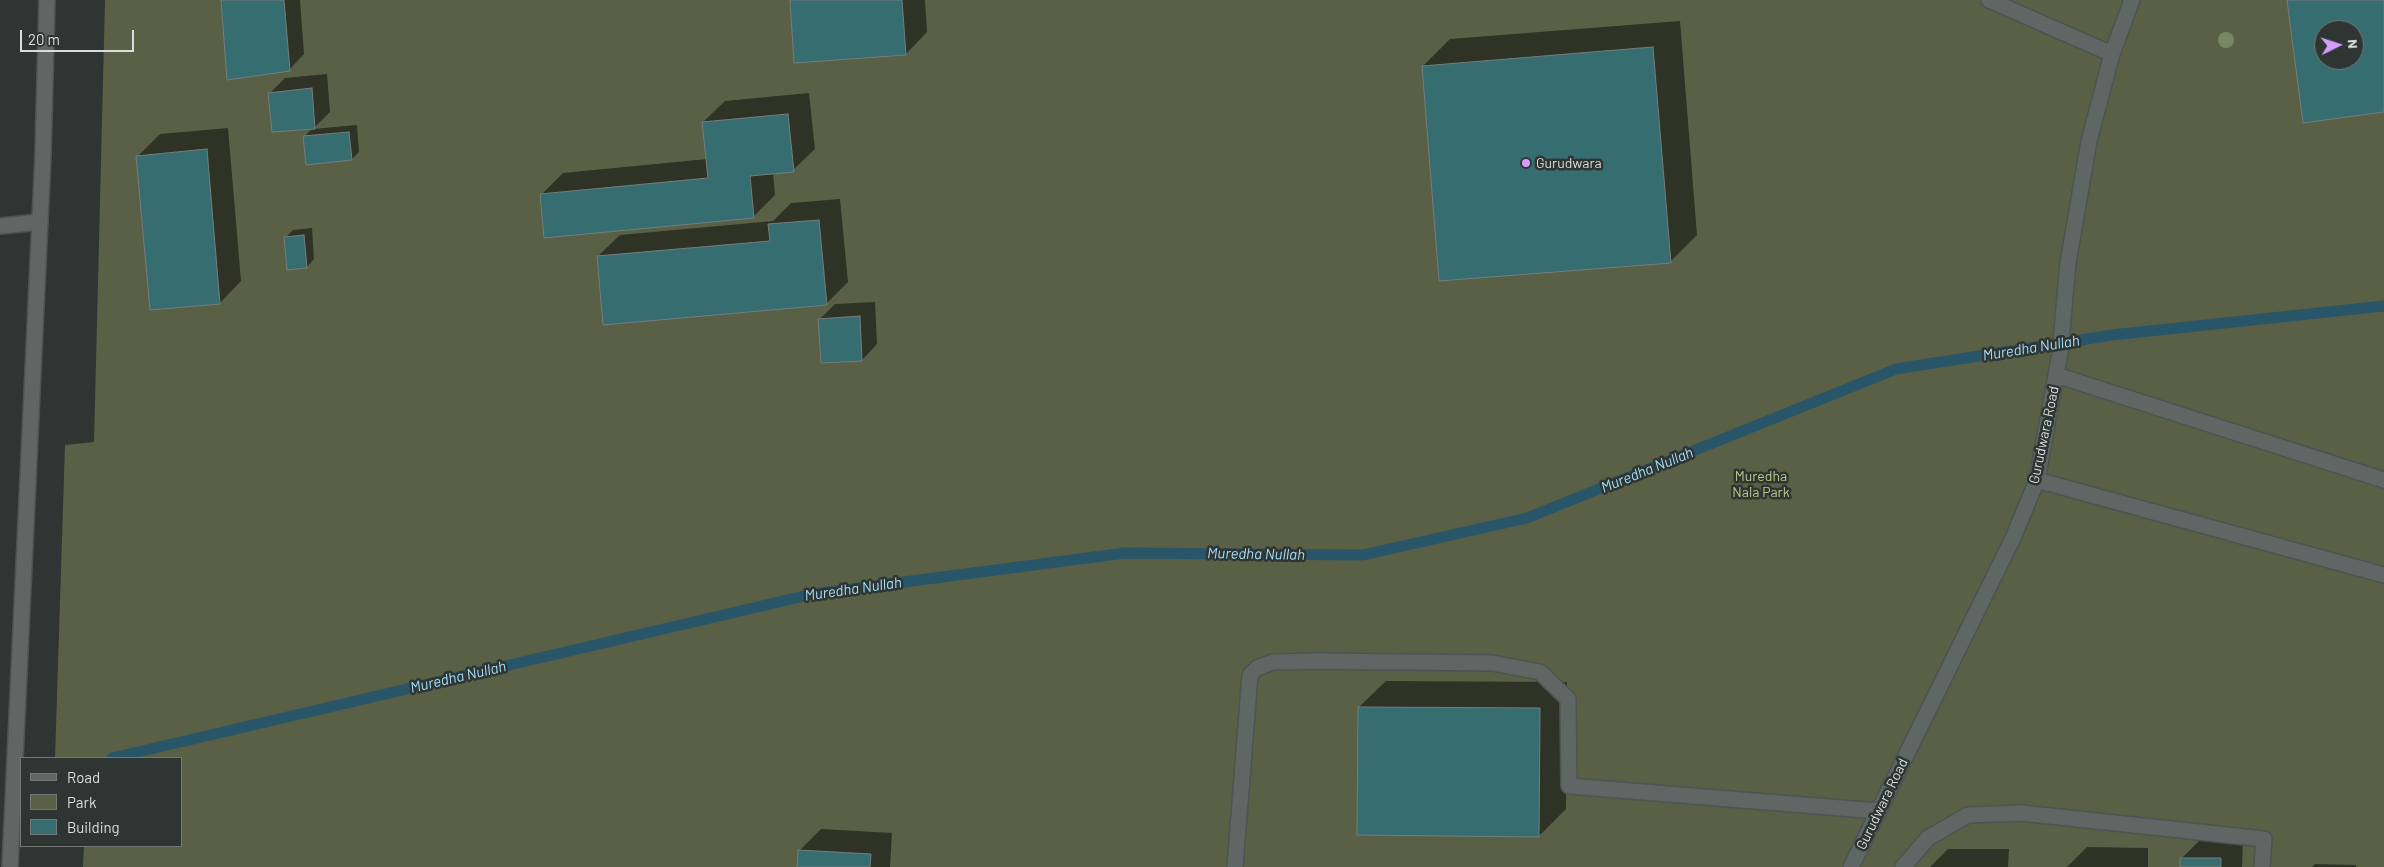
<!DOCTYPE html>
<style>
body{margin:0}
#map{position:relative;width:2384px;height:867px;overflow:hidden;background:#2e3533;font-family:Barlow,sans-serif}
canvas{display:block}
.legend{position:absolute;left:20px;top:757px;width:162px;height:90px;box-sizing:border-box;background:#2e3533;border:1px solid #727876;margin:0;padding:6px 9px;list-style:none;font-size:15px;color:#d9dddb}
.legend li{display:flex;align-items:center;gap:10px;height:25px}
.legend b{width:25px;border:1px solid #727876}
.north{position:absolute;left:2314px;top:20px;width:50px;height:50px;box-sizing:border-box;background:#2e3533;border:1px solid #727876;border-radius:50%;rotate:86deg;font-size:14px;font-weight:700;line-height:20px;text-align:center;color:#d9dddb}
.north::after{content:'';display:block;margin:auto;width:18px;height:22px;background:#d49cfb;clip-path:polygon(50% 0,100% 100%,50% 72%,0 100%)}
.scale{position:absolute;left:20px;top:30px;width:114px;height:22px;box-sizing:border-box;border:2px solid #d9dddb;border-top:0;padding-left:6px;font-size:15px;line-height:18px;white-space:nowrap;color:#d9dddb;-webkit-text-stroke:4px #2e3533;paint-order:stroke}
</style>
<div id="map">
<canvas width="2384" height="867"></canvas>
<ul class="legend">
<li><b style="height:6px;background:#5f6663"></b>Road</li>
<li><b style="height:14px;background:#596046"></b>Park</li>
<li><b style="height:14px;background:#366d71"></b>Building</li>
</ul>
<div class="north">N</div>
<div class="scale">20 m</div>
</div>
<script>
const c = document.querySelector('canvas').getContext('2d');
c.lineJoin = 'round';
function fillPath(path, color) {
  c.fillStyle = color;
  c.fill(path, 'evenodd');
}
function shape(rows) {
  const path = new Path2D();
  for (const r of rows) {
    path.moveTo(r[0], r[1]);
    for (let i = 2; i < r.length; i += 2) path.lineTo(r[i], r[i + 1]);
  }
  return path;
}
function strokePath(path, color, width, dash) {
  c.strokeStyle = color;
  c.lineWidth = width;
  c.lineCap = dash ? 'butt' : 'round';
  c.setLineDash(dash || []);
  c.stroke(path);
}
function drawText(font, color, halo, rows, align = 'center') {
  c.font = font + ' Barlow,sans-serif';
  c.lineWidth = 5;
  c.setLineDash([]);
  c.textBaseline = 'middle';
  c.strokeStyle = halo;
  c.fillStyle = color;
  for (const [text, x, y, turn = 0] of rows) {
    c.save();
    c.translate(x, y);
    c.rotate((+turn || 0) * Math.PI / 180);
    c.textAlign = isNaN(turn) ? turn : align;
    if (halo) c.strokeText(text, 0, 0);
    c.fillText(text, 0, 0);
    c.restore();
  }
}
const green = shape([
 [105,0,2384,0,2384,867,83,867,84,846,181,846,181,758,55,758,65,445,94,442],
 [2324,30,2354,30,2354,60,2324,60]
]);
const shadow = shape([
 [222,0,300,0,304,54,289,70],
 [791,0,925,0,927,32,906,54],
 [1680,21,1697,235,1670,262,1423,66,1450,39],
 [327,74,330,112,313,129,357,125,359,152,352,159,304,137,313,127,270,93,285,78],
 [809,93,815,149,793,170,773,172,775,195,753,217,541,195,563,173,707,159,703,122,725,101],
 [228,128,241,281,220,303,138,156,160,134],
 [840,199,848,282,826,304,598,256,620,235,773,221,791,203],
 [312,228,314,259,307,267,286,237,293,230],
 [875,302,877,344,862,360,820,319,835,304],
 [1386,681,1567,682,1566,809,1539,836,1359,707],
 [821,829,892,833,890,867,798,867,799,851],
 [2203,837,2243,837,2242,867,2182,867,2182,858],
 [2087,847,2148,848,2148,867,2067,867],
 [1948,849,2009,849,2008,867,1930,867],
 [2315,864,2356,865,2356,867,2312,867]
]);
const stream = shape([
 [112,758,813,594,1125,553,1363,555,1527,518,1896,369,2112,335,2384,306]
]);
const building = shape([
 [221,0,284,0,290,71,227,80,221,0],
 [790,0,902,0,906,55,794,63,790,0],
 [2287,0,2384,0,2384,112,2303,123,2287,0],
 [2324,30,2354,30,2354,60,2324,60,2324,30],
 [1653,47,1671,263,1439,281,1422,66,1653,47],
 [312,88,315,129,272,132,268,93,312,88],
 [788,114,794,172,750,176,754,218,544,238,540,194,708,178,702,122,788,114],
 [349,132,352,160,306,165,303,136,349,132],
 [207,149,220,304,150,310,136,156,207,149],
 [819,220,827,305,603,325,597,256,770,241,768,224,819,220],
 [304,235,307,268,287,270,284,237,304,235],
 [860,316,862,361,821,363,818,319,860,316],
 [1358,707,1540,708,1539,837,1357,835,1358,707],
 [798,850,871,854,870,867,797,867,798,850],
 [2180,858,2221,858,2221,867,2180,867,2180,858]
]);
const lane = shape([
 [0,226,40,222],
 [2037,480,2384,575],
 [1235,867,1250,675,1257,668,1273,662,1315,661,1492,663,1540,672,1568,699,1569,786,1878,811],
 [1903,867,1928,838,1968,815,2022,813,2264,839,2262,867]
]);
const street = shape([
 [1989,0,2112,54],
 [2056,375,2384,480],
 [10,867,43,155,47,0],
 [1851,867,2013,538,2037,480,2060,353,2068,263,2089,141,2112,54,2132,0]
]);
const trees = [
 [2226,40]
];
const markers = [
 [1526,163,5,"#d49cfb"]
];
const poiNames = [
 ["Gurudwara",1536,163]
];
const streetNames = [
 ["Gurudwara Road",2044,435,-78],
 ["Gurudwara Road",1882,804,-64]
];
const parkNames = [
 ["Muredha",1761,476],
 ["Nala Park",1761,492]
];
const waterNames = [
 ["Muredha Nullah",2031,348,-9],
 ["Muredha Nullah",1647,470,-22],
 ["Muredha Nullah",1256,554,1],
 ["Muredha Nullah",853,589,-8],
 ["Muredha Nullah",458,677,-13]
];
fillPath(green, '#596046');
fillPath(shadow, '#0007');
strokePath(stream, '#295569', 11);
fillPath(building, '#366d71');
strokePath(building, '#757d7e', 1);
strokePath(lane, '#4d5351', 18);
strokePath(street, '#4d5351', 18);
strokePath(lane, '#5f6663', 15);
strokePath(street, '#5f6663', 15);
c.fillStyle = '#7b8662';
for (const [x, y] of trees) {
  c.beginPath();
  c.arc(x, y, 8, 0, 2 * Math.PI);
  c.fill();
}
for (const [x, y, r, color] of markers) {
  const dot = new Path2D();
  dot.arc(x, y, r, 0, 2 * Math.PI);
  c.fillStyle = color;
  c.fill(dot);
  strokePath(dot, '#2e3533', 2);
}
drawText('14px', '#d9dddb', '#2e3533', poiNames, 'left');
drawText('14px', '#d9dddb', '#2e3533', streetNames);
drawText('14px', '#bac988', '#2e3533', parkNames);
drawText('italic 15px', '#a2ddf8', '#2e3533', waterNames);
</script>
